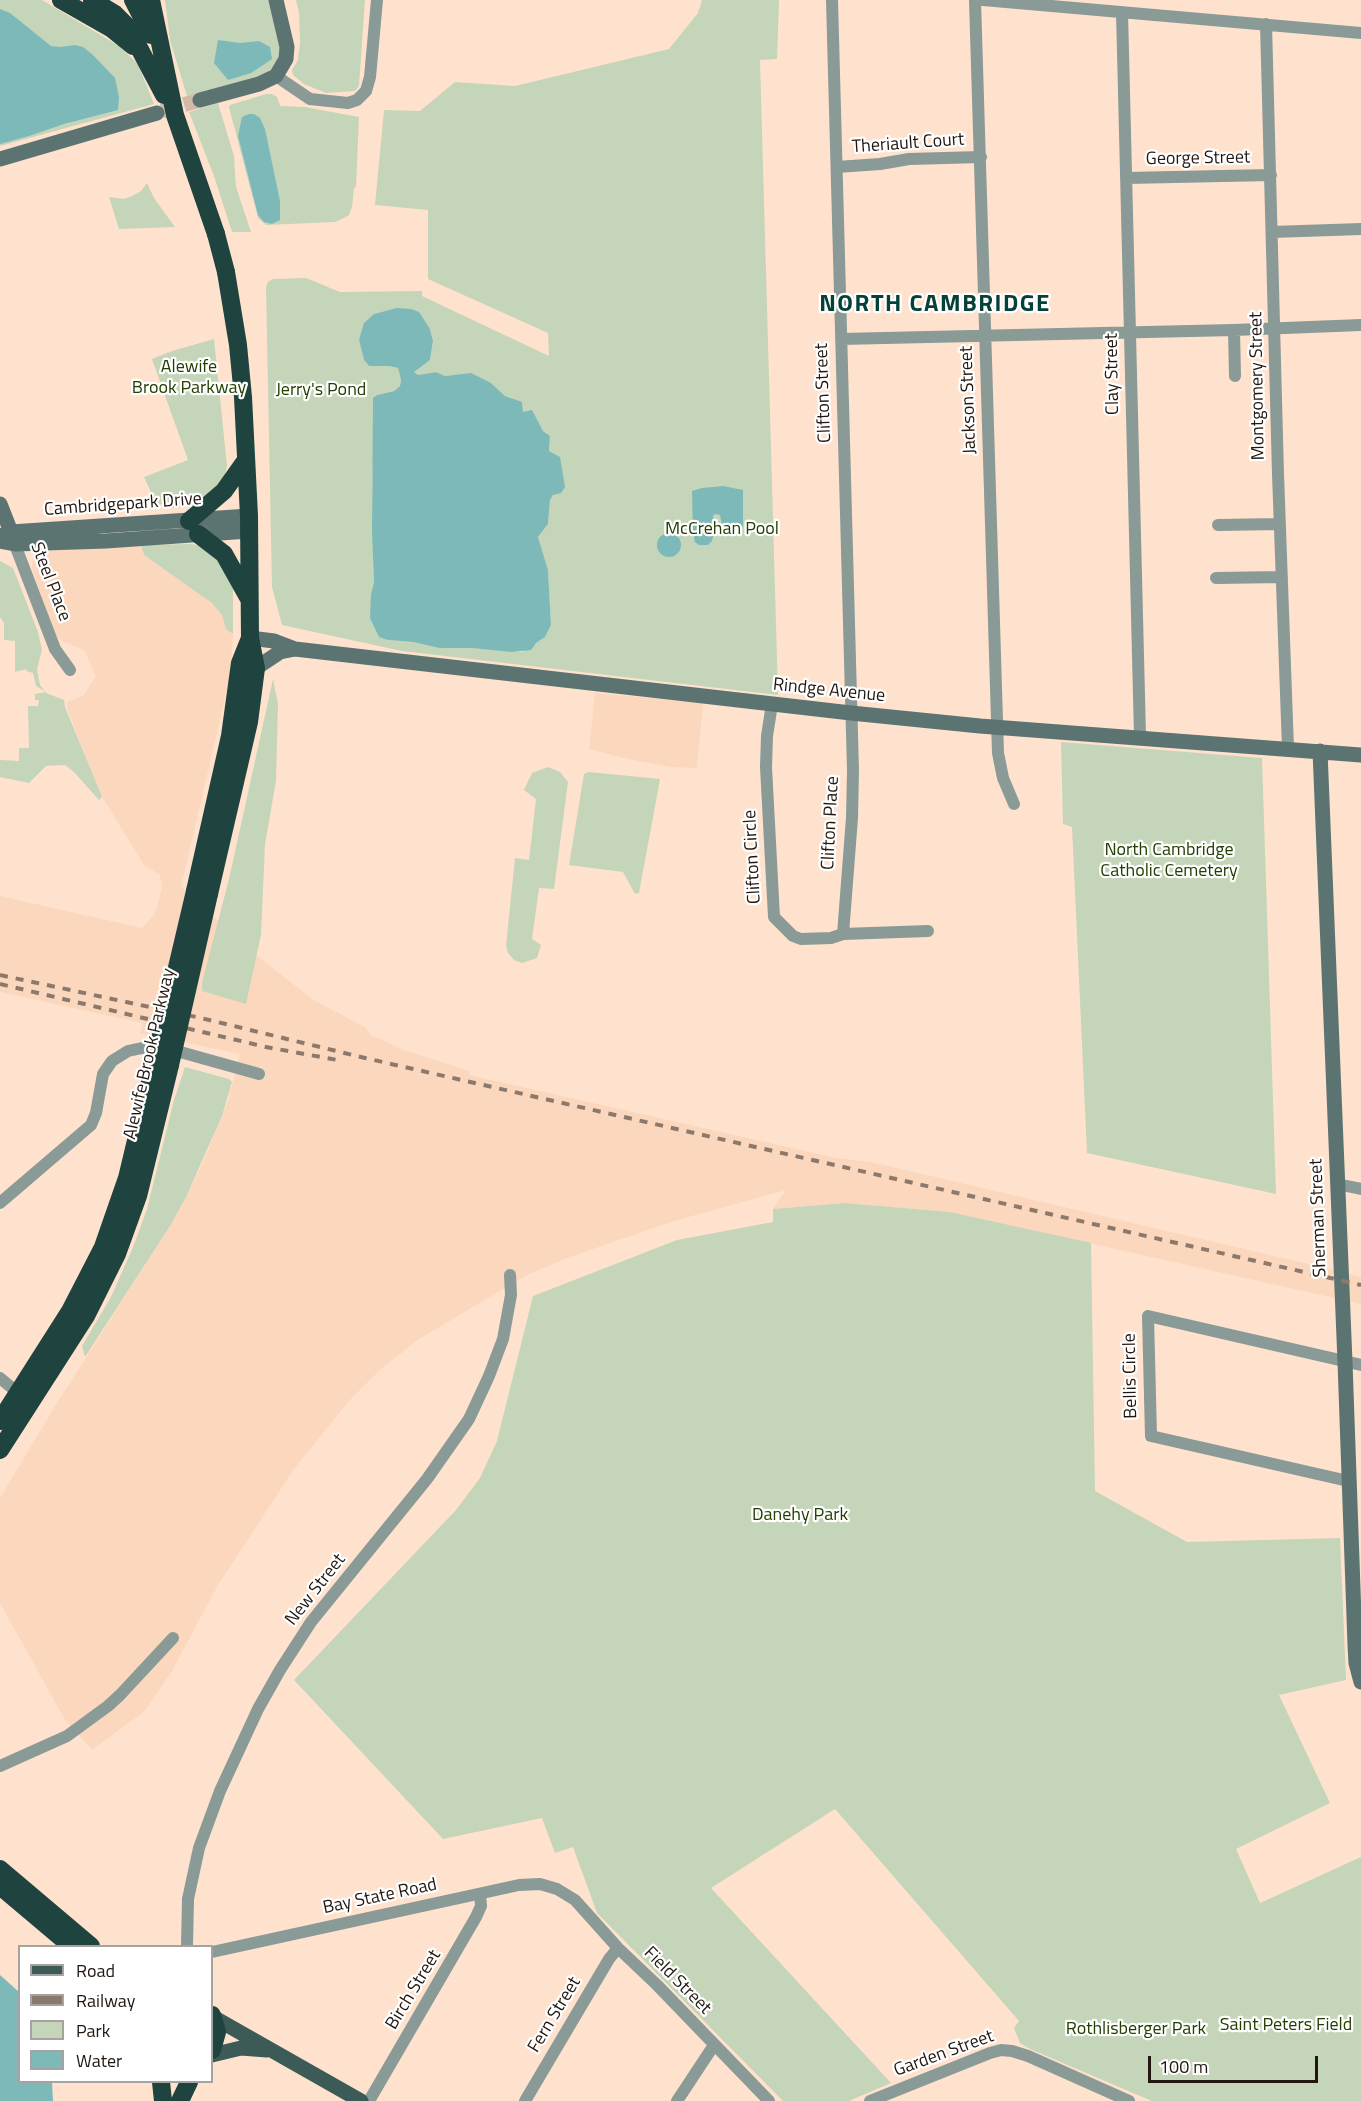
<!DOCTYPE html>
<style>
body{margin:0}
#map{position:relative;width:1361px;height:2101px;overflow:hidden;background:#ffe2cd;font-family:"Titillium Web",sans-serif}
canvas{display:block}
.legend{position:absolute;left:18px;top:1945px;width:195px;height:138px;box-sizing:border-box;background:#fff;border:2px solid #a6a29f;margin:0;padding:8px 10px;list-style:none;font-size:18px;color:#211710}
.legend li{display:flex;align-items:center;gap:12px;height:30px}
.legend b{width:30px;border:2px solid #a6a29f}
.scale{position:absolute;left:1148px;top:2056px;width:170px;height:27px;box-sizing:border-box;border:3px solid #211710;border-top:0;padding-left:8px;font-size:18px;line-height:21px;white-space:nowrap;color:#211710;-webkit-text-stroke:4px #fff;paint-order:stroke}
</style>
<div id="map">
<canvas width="1361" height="2101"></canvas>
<ul class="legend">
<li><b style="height:8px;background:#3c5a56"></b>Road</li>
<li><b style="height:8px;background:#8c796b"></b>Railway</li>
<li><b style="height:16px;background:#c5d5ba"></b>Park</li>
<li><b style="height:16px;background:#7eb9b9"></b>Water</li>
</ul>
<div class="scale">100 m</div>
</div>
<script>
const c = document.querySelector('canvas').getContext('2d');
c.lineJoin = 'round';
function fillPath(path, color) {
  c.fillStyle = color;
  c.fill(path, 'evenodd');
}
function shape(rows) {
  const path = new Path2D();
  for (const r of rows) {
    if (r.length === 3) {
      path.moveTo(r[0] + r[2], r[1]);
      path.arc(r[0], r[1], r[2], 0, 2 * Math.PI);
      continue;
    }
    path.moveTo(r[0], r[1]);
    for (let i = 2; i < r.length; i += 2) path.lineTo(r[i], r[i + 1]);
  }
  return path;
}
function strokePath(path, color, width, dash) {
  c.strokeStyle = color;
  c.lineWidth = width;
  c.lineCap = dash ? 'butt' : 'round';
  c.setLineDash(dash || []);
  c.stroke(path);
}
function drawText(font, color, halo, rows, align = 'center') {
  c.font = font + ' "Titillium Web",sans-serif';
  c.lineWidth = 4.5;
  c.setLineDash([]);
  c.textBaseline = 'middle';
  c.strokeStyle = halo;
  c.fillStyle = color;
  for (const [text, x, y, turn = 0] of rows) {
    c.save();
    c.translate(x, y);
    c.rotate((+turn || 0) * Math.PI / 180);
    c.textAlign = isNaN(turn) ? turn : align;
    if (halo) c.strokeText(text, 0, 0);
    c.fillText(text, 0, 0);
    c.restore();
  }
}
const built = shape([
 [141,545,144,555,213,603,222,615,226,629,233,634,230,676,181,887,256,955,315,1001,365,1027,371,1035,404,1050,470,1071,469,1075,836,1158,871,1162,1330,1269,1361,1277,1361,1304,950,1212,845,1203,773,1209,786,1190,674,1221,567,1258,527,1275,419,1339,381,1369,349,1401,294,1469,218,1585,172,1671,145,1711,92,1750,64,1718,0,1603,0,1498,52,1411,170,1226,186,1197,204,1160,228,1101,240,1054,140,1033,142,1023,0,992,0,896,142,928,153,916,158,905,162,887,160,875,144,865,98,790,67,708,67,702,83,696,96,676,84,650,60,640,55,635,32,569,33,557,40,551],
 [595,693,703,703,697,768,670,767,623,758,589,749]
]);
const green = shape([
 [0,0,42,0,119,46,138,64,154,104,0,146],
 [165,0,269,0,280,41,280,55,275,67,262,76,187,96,170,40],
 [296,0,365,0,359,86,355,91,326,93,304,84,293,75,292,70,298,60,300,42,299,12],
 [702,0,779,0,777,59,760,60,778,695,402,651,282,625,272,587,266,287,268,282,273,279,306,278,340,292,422,291,422,296,549,356,548,333,428,279,428,210,375,205,384,110,420,111,455,82,515,86,669,49,698,13],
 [396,308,430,329,433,341,430,360,413,371,418,375,436,372,445,376,458,375,491,383,505,396,511,398,523,413,532,411,543,431,550,436,549,451,553,495,550,500,548,524,538,537,548,571,551,625,545,637,522,652,471,648,439,648,413,642,388,640,371,594,374,582,372,481,377,395,394,391,400,386,401,380,398,368,390,366,369,366,364,360,359,340,374,314],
 [266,94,272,94,277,97,280,106,305,107,359,117,356,187,354,188,352,207,349,215,342,219,335,222,266,225,258,218,229,107,230,105],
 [218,103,234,156,236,187,251,232,232,232,214,176,189,112],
 [147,183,154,198,175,227,119,229,109,197,124,199,132,196,141,191],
 [214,339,227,466,224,478,200,504,188,507,167,508,155,501,144,477,188,460,152,359,172,351],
 [191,544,207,547,219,556,233,586,233,634,226,629,222,615,212,603,144,555,141,545],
 [0,561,13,568,38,632,42,650,37,669,40,685,46,693,64,700,65,707,102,797,99,800,74,772,65,765,46,766,29,783,0,777,0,760,19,761,19,748,29,748,28,706,38,706,39,700,35,700,35,694,46,692,36,686,33,673,26,671,27,669,15,672,15,641,4,640,4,623,0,617],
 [273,679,278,704,276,781,265,844,261,935,246,1004,202,991,202,983,229,879],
 [1061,742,1262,758,1276,1194,1087,1153,1072,827,1063,824],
 [548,767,560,772,568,782,554,889,539,888,532,939,541,945,537,958,522,963,514,960,508,953,506,946,515,858,529,860,536,799,524,790,532,773],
 [589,772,660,779,639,893,635,894,623,872,569,865,584,774],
 [185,1067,229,1079,232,1082,222,1116,186,1197,170,1226,85,1357,82,1346,111,1297,134,1245,147,1209,174,1100],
 [845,1203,950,1212,1091,1243,1095,1491,1187,1542,1340,1538,1346,1680,1279,1695,1330,1803,1236,1849,1260,1903,1361,1857,1361,2101,1152,2101,1030,2049,1020,2043,1014,2028,1019,2021,835,1809,711,1888,891,2083,849,2101,783,2101,597,1913,573,1847,555,1853,542,1818,443,1839,294,1680,456,1510,480,1478,497,1441,533,1296,677,1240,773,1222,773,1209]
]);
const water = shape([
 [0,9,10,13,51,46,60,47,75,45,83,47,93,55,115,78,119,97,118,110,64,124,29,136,0,144],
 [218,40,240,43,259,41,270,47,272,59,251,73,228,80,214,63],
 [249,114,254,114,260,118,265,129,280,201,280,220,272,224,264,222,258,215,238,136,242,117],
 [396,308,411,309,419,312,430,329,433,341,430,360,414,372,418,375,436,372,445,376,471,373,491,383,505,396,522,402,523,412,532,410,543,431,550,436,549,451,560,457,565,487,561,493,553,495,550,500,548,524,538,537,548,570,551,625,545,637,536,643,531,650,512,652,471,648,439,648,413,642,388,640,379,637,370,618,371,594,374,582,372,531,373,398,377,395,394,391,400,386,401,380,398,368,389,366,369,366,364,360,359,340,364,323,374,314],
 [723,486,743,490,743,526,737,531,727,530,722,525,720,515,715,514,713,516,715,529,712,541,708,545,699,545,695,542,693,534,692,491,702,488],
 [669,545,12],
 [0,1975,19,1992,20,2082,52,2082,53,2101,0,2101]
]);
const secondaryTunnel = shape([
 [162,111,200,100]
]);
const street = shape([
 [832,0,853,770,852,818,843,934],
 [975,0,998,753,1003,778,1014,804],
 [983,0,1361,33],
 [1122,12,1140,736],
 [1266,24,1278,474,1288,748],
 [276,76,310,99,348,103,357,100,366,91,370,77,377,0],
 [837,167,880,164,909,159,981,157],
 [1126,178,1271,175],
 [1272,232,1361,229],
 [1234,330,1235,376],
 [841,339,1234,330,1361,325],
 [1218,525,1280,524],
 [12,537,55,649,70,670],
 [1216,578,1282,577],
 [772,704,767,736,766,767,774,917,793,936,801,939,831,938,843,934,928,931],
 [1337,1184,1361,1189],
 [0,1203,91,1125,96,1113,103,1074,112,1061,128,1051,142,1048,173,1050,259,1074],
 [0,1378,18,1393],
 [1348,1481,1151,1436,1148,1316,1361,1365],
 [0,1766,67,1736,108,1706,120,1695,173,1638],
 [187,1946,188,1899,199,1848,220,1791,258,1709,280,1670,311,1622,427,1479,469,1419,489,1376,503,1339,511,1295,510,1275],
 [212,1952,519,1885,540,1884,557,1889,575,1900,618,1948,657,1985,769,2101],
 [369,2101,476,1917,481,1906,480,1894],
 [525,2101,609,1959,618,1948],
 [677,2101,714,2045],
 [870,2101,990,2053,1001,2050,1012,2051,1028,2056,1129,2101]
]);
const secondary = shape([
 [200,100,259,84,276,76,286,59,287,47,276,0],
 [0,159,157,113],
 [0,504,11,532],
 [0,536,11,532,249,516],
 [0,541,15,544,106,541,249,531],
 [250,638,274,641,295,649,851,713,980,726,1361,755],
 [256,668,280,652,295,649],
 [1320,751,1345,1362,1355,1645,1356,1663,1361,1682]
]);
const primary = shape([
 [213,2017,361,2101],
 [212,2055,241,2048,267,2050]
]);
const highway = shape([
 [61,0,112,29,133,46],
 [92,0,115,14,128,27,164,95],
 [133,0,151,35],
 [151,0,175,115,216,234],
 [189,521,224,491,246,460],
 [198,534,224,554,248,597],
 [195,891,230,736,240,663,250,638],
 [209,894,249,722,256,668,250,638,249,516,243,397,238,345,226,272],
 [0,1421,70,1311,103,1247,127,1178,155,1061],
 [0,1450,86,1316,117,1254,138,1196,170,1065],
 [0,1869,91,1946],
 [0,1886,71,1946],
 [212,2015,217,2032,212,2050],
 [161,2082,163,2101],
 [180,2101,189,2082]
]);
const rail = shape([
 [0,975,201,1018,365,1058,1361,1285],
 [0,984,266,1047,343,1061]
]);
const highwayBridge = shape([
 [216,234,226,272],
 [155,1061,195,891],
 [170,1065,209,894]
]);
const streetNames = [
 ["Theriault Court",908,144,-4],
 ["George Street",1198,159,-1],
 ["Clay Street",1113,374,-91],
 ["Montgomery Street",1258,386,-91],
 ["Clifton Street",824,393,-92],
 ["Jackson Street",969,400,-92],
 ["Cambridgepark Drive",123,505,-4],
 ["Steel Place",50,582,69],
 ["Rindge Avenue",829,691,6],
 ["Clifton Place",831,823,-87],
 ["Clifton Circle",753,857,-93],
 ["Alewife Brook Parkway",150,1054,-77],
 ["Sherman Street",1319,1218,-92],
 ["Bellis Circle",1131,1376,-91],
 ["New Street",316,1590,-52],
 ["Bay State Road",380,1897,-12],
 ["Field Street",677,1981,45],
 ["Birch Street",414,1990,-59],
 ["Fern Street",555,2015,-59],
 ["Garden Street",944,2054,-20]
];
const parkNames = [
 ["Alewife",189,368],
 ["Brook Parkway",189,389],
 ["Jerry's Pond",321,391],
 ["McCrehan Pool",722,530],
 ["North Cambridge",1169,851],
 ["Catholic Cemetery",1169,872],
 ["Danehy Park",800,1516],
 ["Saint Peters Field",1286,2026],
 ["Rothlisberger Park",1136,2030]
];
const districtNames = [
 ["NORTH CAMBRIDGE",935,305]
];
fillPath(built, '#fad7bd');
fillPath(green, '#c5d5ba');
fillPath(water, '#7eb9b9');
strokePath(secondaryTunnel, '#d3b9a7', 15, [15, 8]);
strokePath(street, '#899a97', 12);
strokePath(secondary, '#5c7471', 15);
strokePath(primary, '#3c5a56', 15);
strokePath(highway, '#1f433f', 18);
strokePath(rail, '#8c796b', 4, [8, 8]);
strokePath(highwayBridge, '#1f433f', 18);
drawText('18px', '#211710', '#fff', streetNames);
drawText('18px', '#233e01', '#fff', parkNames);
c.letterSpacing = '1.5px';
drawText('bold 24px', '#044239', '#fff', districtNames);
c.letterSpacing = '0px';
</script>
